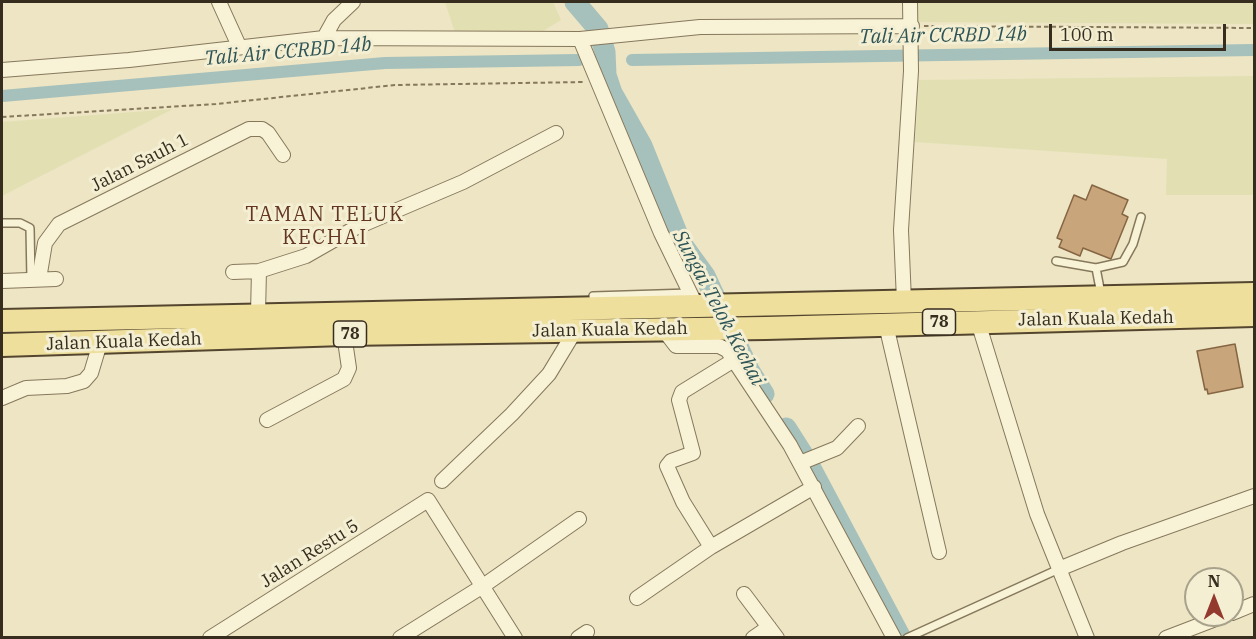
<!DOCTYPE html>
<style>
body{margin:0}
#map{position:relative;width:1256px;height:639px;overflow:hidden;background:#ede5c4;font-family:"IBM Plex Serif",serif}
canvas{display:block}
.frame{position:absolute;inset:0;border:3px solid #372d1f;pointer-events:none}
.north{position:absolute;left:1184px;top:567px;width:60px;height:60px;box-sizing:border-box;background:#f4efd3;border:2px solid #a8a18b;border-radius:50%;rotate:0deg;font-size:16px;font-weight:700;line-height:24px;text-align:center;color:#372d1f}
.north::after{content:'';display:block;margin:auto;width:21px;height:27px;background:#93392d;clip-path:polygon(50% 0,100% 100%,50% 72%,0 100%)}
.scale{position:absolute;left:1049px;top:24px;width:177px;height:27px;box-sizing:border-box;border:3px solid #372d1f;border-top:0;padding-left:8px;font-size:18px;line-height:21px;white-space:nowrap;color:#372d1f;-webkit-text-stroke:4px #f4efd3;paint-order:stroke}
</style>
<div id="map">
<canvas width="1256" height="639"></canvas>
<div class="frame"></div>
<div class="north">N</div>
<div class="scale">100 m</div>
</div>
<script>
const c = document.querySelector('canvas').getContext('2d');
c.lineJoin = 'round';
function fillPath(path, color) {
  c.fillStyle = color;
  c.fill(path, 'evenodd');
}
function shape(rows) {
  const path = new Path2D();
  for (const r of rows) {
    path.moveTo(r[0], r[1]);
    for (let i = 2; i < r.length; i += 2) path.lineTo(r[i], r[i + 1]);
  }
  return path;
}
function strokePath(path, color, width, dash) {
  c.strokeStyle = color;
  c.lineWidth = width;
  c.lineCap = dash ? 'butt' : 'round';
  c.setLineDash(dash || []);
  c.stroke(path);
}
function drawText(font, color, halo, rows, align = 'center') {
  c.font = font + ' "IBM Plex Serif",serif';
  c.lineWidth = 6;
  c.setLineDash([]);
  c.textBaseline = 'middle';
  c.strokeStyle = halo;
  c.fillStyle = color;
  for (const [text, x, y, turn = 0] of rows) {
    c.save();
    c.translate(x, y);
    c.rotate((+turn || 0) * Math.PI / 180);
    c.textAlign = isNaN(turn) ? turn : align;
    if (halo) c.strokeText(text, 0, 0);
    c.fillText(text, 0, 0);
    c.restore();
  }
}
const farmland = shape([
 [445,2,553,2,561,20,535,36,456,36],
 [917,2,1254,2,1254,24,918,22],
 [1254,76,1254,195,1166,195,1167,159,915,142,919,80],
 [173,109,33,180,2,196,2,122]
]);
const canal = shape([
 [632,60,1254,50],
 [2,96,385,63,579,60]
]);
const river = shape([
 [575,2,598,29,605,52,606,75,612,93,642,146,681,243,705,276,749,370,764,394],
 [786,428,807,461,901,638]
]);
const building = shape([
 [1092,185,1128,200,1122,214,1128,217,1111,259,1083,248,1080,256,1059,247,1062,240,1057,238,1074,195,1086,200,1092,185],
 [1235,344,1243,387,1208,394,1207,389,1205,390,1197,351,1235,344]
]);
const path = shape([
 [924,26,1254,28],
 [2,117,216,104,395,85,585,82]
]);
const lane = shape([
 [2,223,20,223,30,228,31,280],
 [1056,261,1096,268,1123,262,1133,244,1141,217],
 [1096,268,1101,294],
 [594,305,593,296,690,293],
 [907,638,1059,569]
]);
const street = shape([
 [219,2,239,46],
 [324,38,334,20,353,2],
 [580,39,661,233,696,305],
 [2,70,129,60,324,38,580,39,700,27,912,26],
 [233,272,259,271,306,256,355,228,463,182,556,133],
 [39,279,45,243,59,224,249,129,262,129,268,133,283,155],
 [2,281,56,279],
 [904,301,901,230,911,71,910,2],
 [258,313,259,271],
 [978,322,1037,514,1087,638],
 [886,325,939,552],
 [663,329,676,346,719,346,727,350,790,445,894,638],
 [2,398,26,388,67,386,84,381,91,373,100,343],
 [267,420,344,379,349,368,344,334],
 [800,463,837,448,858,426],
 [442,481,512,414,549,374,575,331],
 [711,547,683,502,667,466,671,461,693,453,679,400,682,392,734,360],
 [1059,569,1122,543,1254,496],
 [744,594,777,638],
 [637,598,711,547,814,487],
 [1232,613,1254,604],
 [210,638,428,500,515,638],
 [400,638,483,586,579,519],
 [578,638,587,632],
 [753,638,769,627],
 [1166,638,1226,615]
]);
const primary = shape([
 [2,321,1254,294],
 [2,345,344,334,766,328,1254,315]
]);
const shields = [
 [939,322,33],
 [350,334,33]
];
const shieldNames = [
 ["78",939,322],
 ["78",350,334]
];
const streetNames = [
 ["Jalan Sauh 1",140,163,-27],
 ["Jalan Kuala Kedah",1096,319,-1],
 ["Jalan Kuala Kedah",610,330,-1],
 ["Jalan Kuala Kedah",124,342,-2],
 ["Jalan Restu 5",310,554,-32]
];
const waterNames = [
 ["Tali Air CCRBD 14b",943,36,-1],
 ["Tali Air CCRBD 14b",288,52,-5],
 ["Sungai Telok Kechai",718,308,62]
];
const neighbourhoodNames = [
 ["TAMAN TELUK",325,215],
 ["KECHAI",325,238]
];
fillPath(farmland, '#e2e0b2');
strokePath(canal, '#a6c0bb', 12);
strokePath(river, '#a6c0bb', 21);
fillPath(building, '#c9a57b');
strokePath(building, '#856542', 1.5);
strokePath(lane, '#86785b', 10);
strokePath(street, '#86785b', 16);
strokePath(primary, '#54452f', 26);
strokePath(path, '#86785b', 2, [4.5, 3]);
strokePath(lane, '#f8f2d7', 7);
strokePath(street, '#f8f2d7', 14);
strokePath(primary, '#eedf9d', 22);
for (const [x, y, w] of shields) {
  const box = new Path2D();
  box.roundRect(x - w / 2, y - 13, w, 26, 4.5);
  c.fillStyle = '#f4efd3';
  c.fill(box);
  strokePath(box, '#372d1f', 1.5);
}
drawText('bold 16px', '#372d1f', null, shieldNames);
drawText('18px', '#372d1f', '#f4efd3', streetNames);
drawText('italic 20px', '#2e5456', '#f4efd3', waterNames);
c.letterSpacing = '1.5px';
drawText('20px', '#62361f', '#f4efd3', neighbourhoodNames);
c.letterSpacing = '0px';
</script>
